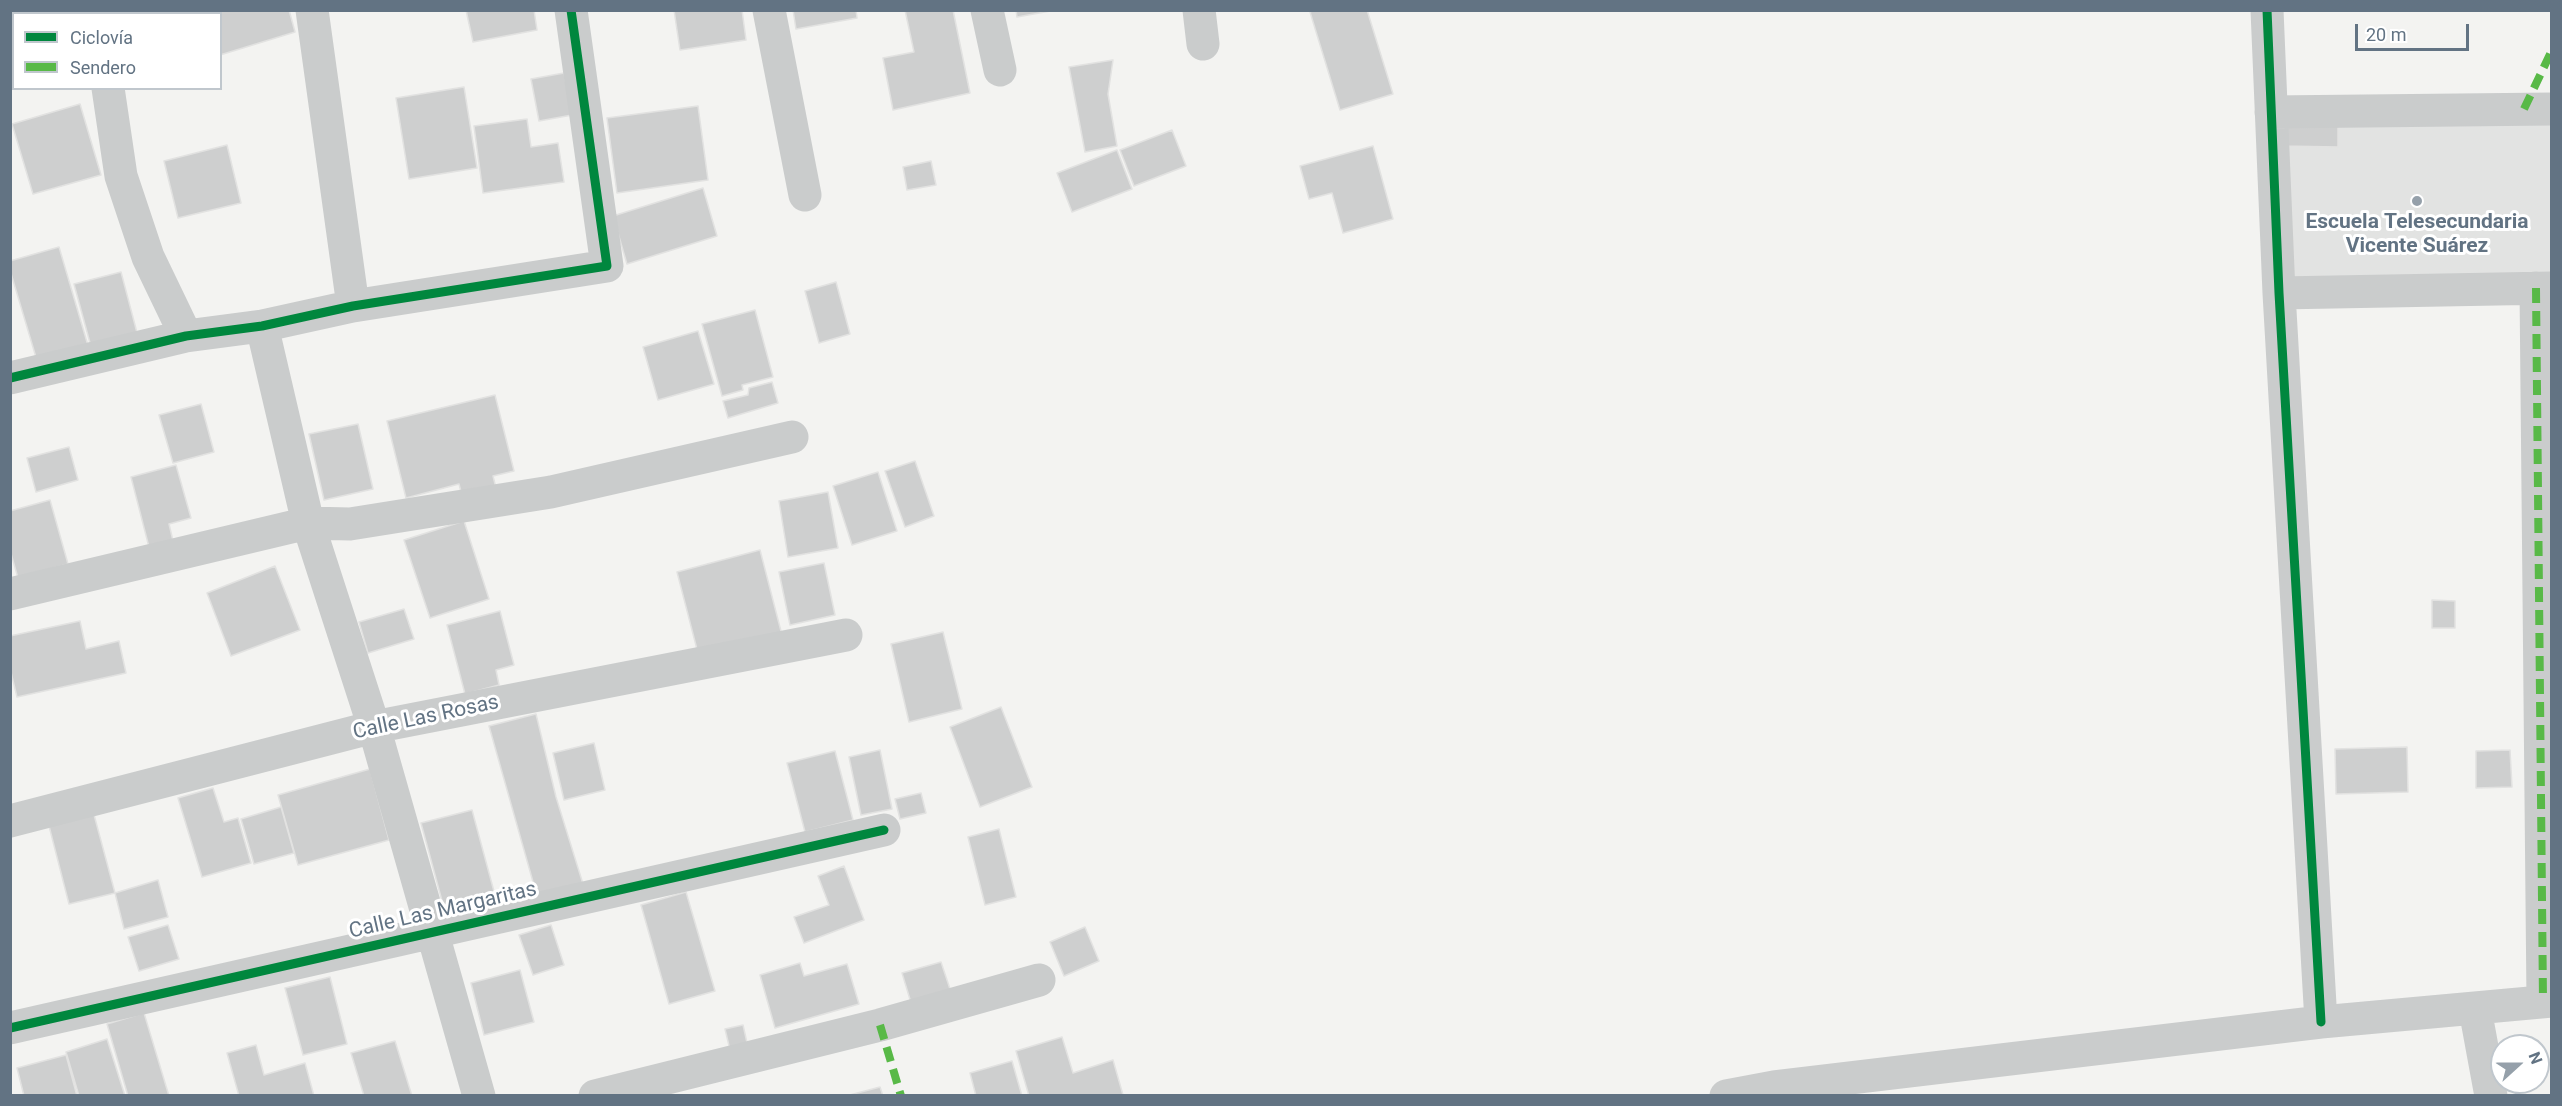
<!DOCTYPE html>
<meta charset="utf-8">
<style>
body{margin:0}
#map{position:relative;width:2562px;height:1106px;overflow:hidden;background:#f3f3f1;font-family:Roboto,sans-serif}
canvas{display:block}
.frame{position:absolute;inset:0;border:12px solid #627383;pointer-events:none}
.legend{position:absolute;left:12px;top:12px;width:210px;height:78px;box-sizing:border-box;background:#fff;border:2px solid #c0c7cd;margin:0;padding:8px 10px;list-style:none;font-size:18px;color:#627383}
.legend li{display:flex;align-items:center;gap:12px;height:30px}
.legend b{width:30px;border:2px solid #c0c7cd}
.north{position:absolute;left:2490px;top:1034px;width:60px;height:60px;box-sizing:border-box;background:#fff;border:2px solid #c0c7cd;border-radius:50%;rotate:69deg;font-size:16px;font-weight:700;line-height:24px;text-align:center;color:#627383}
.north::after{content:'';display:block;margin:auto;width:21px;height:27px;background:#95a0aa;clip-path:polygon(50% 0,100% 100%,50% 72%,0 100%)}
.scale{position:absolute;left:2355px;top:24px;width:114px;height:27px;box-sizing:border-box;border:3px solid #627383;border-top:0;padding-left:8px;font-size:18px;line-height:21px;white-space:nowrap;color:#627383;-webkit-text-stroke:4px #fff;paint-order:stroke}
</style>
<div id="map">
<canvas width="2562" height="1106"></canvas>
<div class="frame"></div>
<ul class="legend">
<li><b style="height:8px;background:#00873e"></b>Ciclovía</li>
<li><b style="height:8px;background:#58b947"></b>Sendero</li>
</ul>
<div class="north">N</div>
<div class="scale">20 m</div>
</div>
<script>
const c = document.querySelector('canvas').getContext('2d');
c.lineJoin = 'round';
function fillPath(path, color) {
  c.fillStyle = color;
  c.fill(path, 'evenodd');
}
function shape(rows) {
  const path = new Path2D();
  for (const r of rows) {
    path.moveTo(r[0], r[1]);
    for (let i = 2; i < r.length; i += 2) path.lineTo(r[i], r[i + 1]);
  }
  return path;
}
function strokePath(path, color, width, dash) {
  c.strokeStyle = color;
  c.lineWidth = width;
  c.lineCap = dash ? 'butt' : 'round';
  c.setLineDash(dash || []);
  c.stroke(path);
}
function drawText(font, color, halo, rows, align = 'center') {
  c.font = font + ' Roboto,sans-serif';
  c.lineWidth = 6;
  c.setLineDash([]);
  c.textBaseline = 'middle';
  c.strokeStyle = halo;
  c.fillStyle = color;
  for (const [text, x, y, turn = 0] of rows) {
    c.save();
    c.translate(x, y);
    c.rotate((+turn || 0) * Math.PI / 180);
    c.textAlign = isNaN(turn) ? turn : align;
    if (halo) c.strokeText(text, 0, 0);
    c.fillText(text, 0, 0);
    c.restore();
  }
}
const built = shape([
 [2551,114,2551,289,2286,284,2277,117]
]);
const building = shape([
 [107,10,205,10,206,14,108,14,107,10],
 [223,10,289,10,295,32,220,55,220,14,213,14,223,10],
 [466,10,534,10,537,30,473,42,466,10],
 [674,10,742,10,746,40,680,50,674,10],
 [793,10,856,10,857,18,796,29,793,10],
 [905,10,953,10,970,93,893,110,883,58,914,52,905,10],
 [1016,10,1056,10,1017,17,1016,10],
 [1315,10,1367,10,1393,94,1340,110,1310,12,1315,10],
 [1113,60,1108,94,1117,146,1085,152,1069,67,1113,60],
 [564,73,572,115,539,121,531,79,564,73],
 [464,87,477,168,409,179,396,98,464,87],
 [80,104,101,175,33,194,12,124,80,104],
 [698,106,708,180,617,193,607,118,698,106],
 [2284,117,2338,117,2338,147,2283,146,2284,117],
 [527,119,531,147,558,143,564,182,483,193,474,126,527,119],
 [1172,130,1186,166,1134,186,1120,150,1172,130],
 [227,145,241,203,178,218,164,161,227,145],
 [1373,146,1393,219,1343,233,1332,193,1309,199,1300,166,1373,146],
 [1117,150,1132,189,1072,212,1057,173,1117,150],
 [931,161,936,185,907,190,903,167,931,161],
 [703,188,717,236,627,264,613,216,703,188],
 [59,247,89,349,38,364,10,270,10,261,59,247],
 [121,272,140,344,93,354,74,284,121,272],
 [836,282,850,334,819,343,805,291,836,282],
 [755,310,773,377,742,385,743,390,722,396,702,324,755,310],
 [698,331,714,384,658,400,643,347,698,331],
 [772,382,778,403,728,418,723,401,748,395,749,388,772,382],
 [495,395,514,471,493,476,496,488,462,496,459,484,406,498,387,421,495,395],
 [201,404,214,452,173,463,159,415,201,404],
 [358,424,373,489,324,500,309,434,358,424],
 [69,447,78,480,36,492,27,458,69,447],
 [915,461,934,516,905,527,885,471,915,461],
 [176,465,191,518,169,524,174,545,150,551,131,477,176,465],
 [878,472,897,531,852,545,833,486,878,472],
 [828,492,838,548,788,557,779,501,828,492],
 [50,500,68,564,18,578,10,550,10,511,50,500],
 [464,521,489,599,430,618,404,540,464,521],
 [760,550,783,639,700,661,677,572,760,550],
 [824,563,835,615,790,625,779,572,824,563],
 [275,566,300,630,231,656,207,593,275,566],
 [2432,600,2455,601,2455,628,2432,628,2432,600],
 [404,609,414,639,368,653,359,622,404,609],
 [500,611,514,665,496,670,499,685,465,694,447,625,500,611],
 [80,621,86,649,119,641,126,673,17,697,10,668,10,636,80,621],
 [943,632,962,709,909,722,891,644,943,632],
 [1001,707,1032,787,980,807,950,727,1001,707],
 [536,714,556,797,583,884,537,896,489,726,536,714],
 [594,743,605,790,564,800,553,753,594,743],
 [2407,747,2408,792,2336,794,2335,749,2407,747],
 [880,750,892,809,861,815,849,757,880,750],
 [2510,750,2512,787,2476,788,2476,751,2510,750],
 [835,751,853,820,805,832,787,763,835,751],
 [370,769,389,840,298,865,278,795,370,769],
 [213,788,224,822,238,818,251,863,202,877,178,798,213,788],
 [921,793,926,813,900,819,895,799,921,793],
 [281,807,294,853,254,864,241,819,281,807],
 [472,810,499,910,448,923,421,823,472,810],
 [93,811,115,893,69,904,48,822,93,811],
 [999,829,1016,897,985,905,968,837,999,829],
 [844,866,864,920,804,943,794,917,829,905,818,876,844,866],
 [158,880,168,917,124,929,115,893,158,880],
 [686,892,715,991,669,1004,641,905,686,892],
 [168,925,179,959,139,971,128,937,168,925],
 [551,925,564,965,533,975,519,935,551,925],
 [1085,927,1099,961,1064,976,1050,942,1085,927],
 [941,962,952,995,912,1006,902,973,941,962],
 [800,963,804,976,847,964,859,1004,775,1028,760,975,800,963],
 [520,970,534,1022,484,1035,471,983,520,970],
 [330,977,347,1044,303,1055,285,988,330,977],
 [144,1013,169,1096,128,1096,107,1024,144,1013],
 [743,1025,748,1047,730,1050,725,1029,743,1025],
 [1062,1037,1073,1073,1113,1060,1123,1095,1029,1096,1016,1051,1062,1037],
 [107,1039,125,1096,79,1096,66,1052,107,1039],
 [395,1041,412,1096,364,1096,351,1053,395,1041],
 [256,1045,264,1075,305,1063,314,1096,239,1096,227,1053,256,1045],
 [66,1055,77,1096,24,1096,17,1068,66,1055],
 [1012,1061,1022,1096,976,1096,970,1073,1012,1061],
 [880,1087,883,1096,846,1096,880,1087]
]);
const street = shape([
 [96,10,97,14],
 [312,10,353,306],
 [769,10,805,195],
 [987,10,1000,70],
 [1199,10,1203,44],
 [2267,10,2279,293,2321,1022],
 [108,88,121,176,148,257,186,336],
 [2271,112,2552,109],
 [2536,288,2543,1001],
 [2279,293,2552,288],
 [262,326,308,523,374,727,479,1096],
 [10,378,186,336,262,326,353,306,607,266,571,10],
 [10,594,308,523,350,524,551,492,792,437],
 [10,821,374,727,846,635],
 [2475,1009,2491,1096],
 [10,1028,884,830],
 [595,1096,880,1025,1039,980],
 [1726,1096,1774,1087,2321,1022,2552,1001]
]);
const quiet = shape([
 [2524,109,2552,50],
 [2536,288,2543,1001],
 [880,1025,901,1096]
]);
const cycleway = shape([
 [2267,10,2279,293,2321,1022],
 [10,378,186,336,262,326,353,306,607,266,571,10],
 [10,1028,884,830]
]);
const markers = [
 [2417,201,6,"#95a0aa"]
];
const poiNames = [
 ["Escuela Telesecundaria",2417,223],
 ["Vicente Suárez",2417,247]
];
const streetNames = [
 ["Calle Las Rosas",426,718,-12],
 ["Calle Las Margaritas",443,911,-13]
];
fillPath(built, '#e2e3e2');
fillPath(building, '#cecfcf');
strokePath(building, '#e2e2e1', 1.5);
strokePath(street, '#cacccc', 33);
strokePath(quiet, '#58b947', 8, [15, 8]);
strokePath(cycleway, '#00873e', 9);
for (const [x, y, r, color] of markers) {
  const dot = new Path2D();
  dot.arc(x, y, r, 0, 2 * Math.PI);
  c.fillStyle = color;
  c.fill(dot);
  strokePath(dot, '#fff', 2);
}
drawText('bold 21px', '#627383', '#fff', poiNames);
drawText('21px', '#627383', '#fff', streetNames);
</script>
